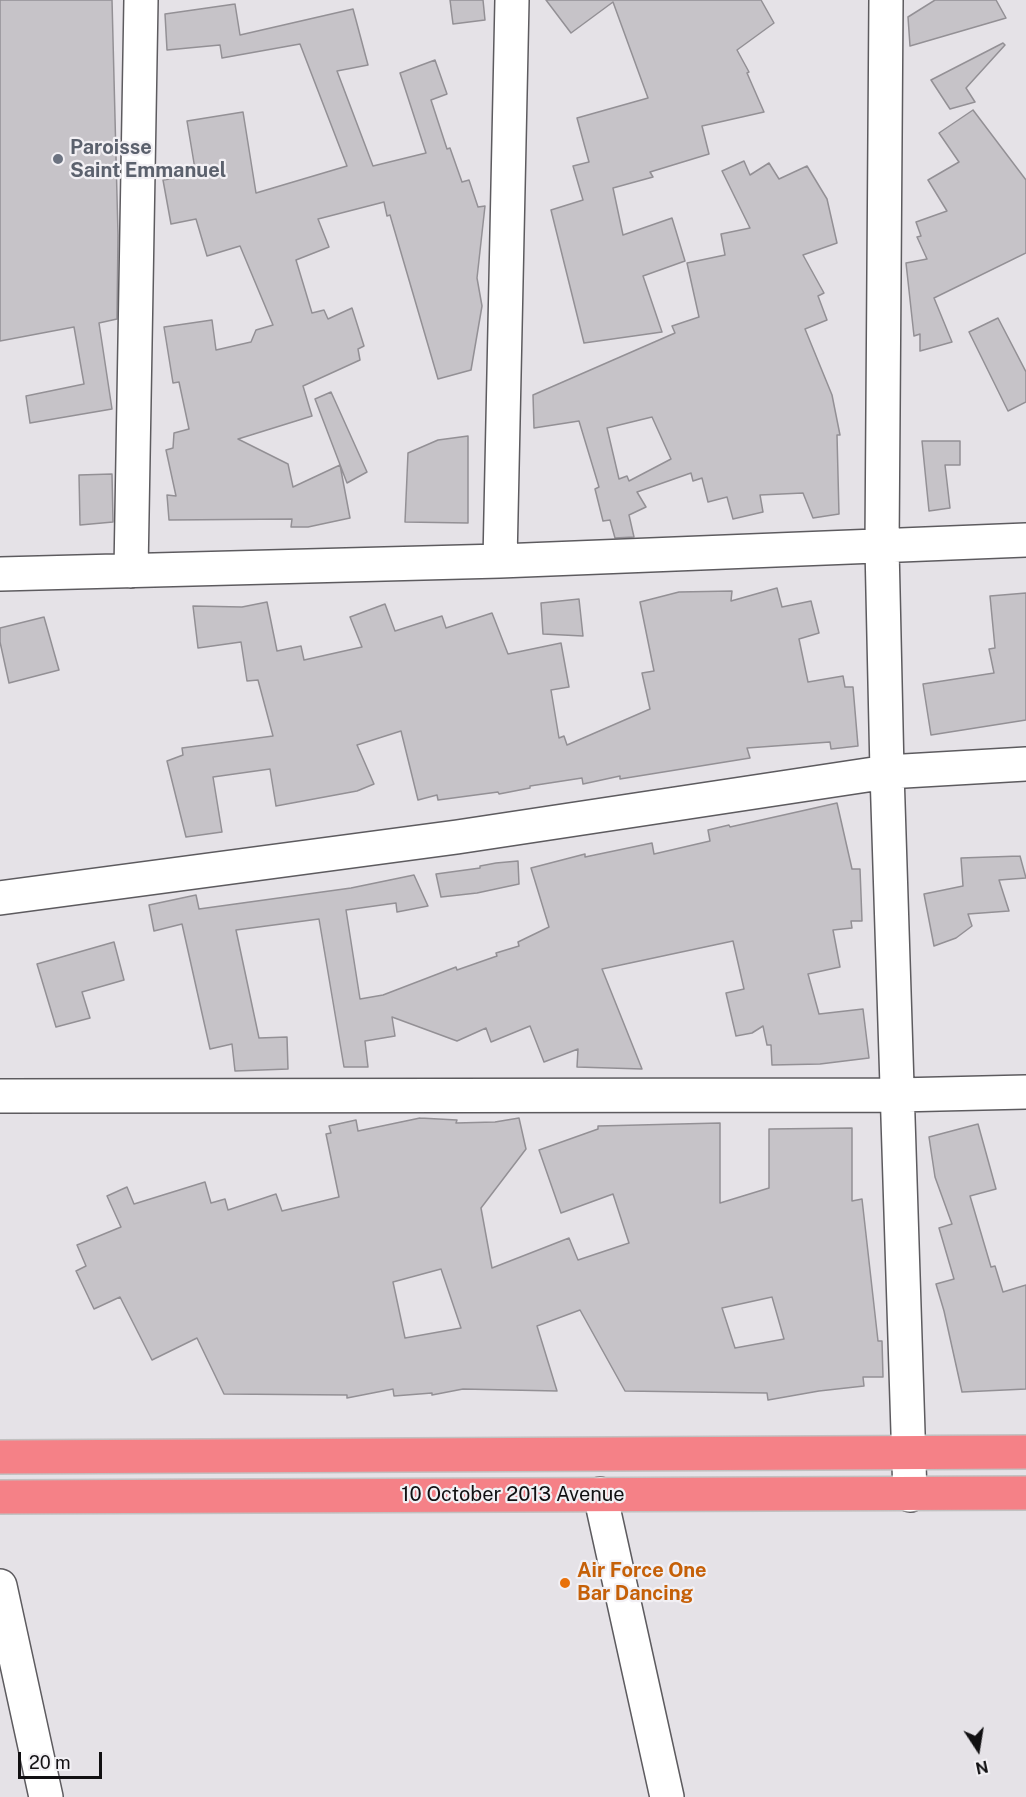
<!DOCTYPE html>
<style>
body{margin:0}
#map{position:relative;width:1026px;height:1797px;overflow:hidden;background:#e5e2e7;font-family:"Public Sans",sans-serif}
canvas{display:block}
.north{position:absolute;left:948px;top:1719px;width:60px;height:60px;-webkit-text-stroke:4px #f2f0f4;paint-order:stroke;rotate:168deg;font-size:16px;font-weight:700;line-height:24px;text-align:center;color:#111012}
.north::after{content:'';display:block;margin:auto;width:21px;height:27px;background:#111012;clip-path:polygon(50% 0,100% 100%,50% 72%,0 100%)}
.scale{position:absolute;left:18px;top:1752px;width:84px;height:27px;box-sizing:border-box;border:3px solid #111012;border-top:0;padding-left:8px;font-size:18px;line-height:21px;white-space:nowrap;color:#111012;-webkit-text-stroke:4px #f2f0f4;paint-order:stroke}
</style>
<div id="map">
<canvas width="1026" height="1797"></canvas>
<div class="north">N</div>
<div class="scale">20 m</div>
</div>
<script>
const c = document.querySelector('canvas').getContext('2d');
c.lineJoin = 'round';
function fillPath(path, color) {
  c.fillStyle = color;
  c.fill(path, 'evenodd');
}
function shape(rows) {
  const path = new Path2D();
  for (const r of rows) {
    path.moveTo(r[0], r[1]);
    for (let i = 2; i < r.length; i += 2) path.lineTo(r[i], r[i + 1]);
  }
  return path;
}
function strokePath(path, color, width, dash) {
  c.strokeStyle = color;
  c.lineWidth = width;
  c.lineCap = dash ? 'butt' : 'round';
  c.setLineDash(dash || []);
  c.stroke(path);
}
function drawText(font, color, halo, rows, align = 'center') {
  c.font = font + ' "Public Sans",sans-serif';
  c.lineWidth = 4.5;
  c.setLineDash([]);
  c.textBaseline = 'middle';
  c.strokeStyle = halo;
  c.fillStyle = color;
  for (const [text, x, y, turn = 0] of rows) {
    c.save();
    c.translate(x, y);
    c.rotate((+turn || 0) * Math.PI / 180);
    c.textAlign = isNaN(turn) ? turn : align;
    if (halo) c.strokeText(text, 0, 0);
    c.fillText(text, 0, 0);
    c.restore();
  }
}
const building = shape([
 [0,0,112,0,118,235,117,319,99,323,112,409,30,423,26,396,84,384,74,327,0,341,0,0],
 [450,0,483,0,485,20,453,24,450,0],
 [546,0,761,0,774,23,737,50,749,72,747,73,764,112,702,126,709,154,650,172,653,177,613,188,623,235,672,218,685,261,643,276,662,332,584,343,551,210,583,200,573,166,589,162,577,118,648,98,613,2,571,33,546,0],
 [935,0,996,0,1006,18,910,46,908,17,935,0],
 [235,4,240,35,353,9,368,65,337,71,373,166,426,153,400,73,435,60,447,94,431,100,447,149,450,148,462,182,469,180,478,207,485,206,477,278,482,306,471,370,438,379,390,215,387,216,384,202,318,219,329,247,296,260,312,313,324,310,328,319,352,308,364,346,358,349,360,360,303,386,312,416,238,439,288,464,293,487,340,465,350,518,308,527,291,527,292,519,169,520,167,495,176,496,166,450,173,448,174,433,189,429,179,382,173,383,164,327,212,320,216,350,251,342,256,330,273,325,240,246,207,256,196,219,171,224,163,180,196,175,187,121,243,112,256,193,347,166,300,44,222,58,220,45,167,50,165,14,235,4],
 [1003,43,1005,45,966,88,975,102,950,109,931,80,1003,43],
 [973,110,1026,180,1026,253,934,298,952,342,920,351,920,334,914,336,906,263,927,259,917,237,921,236,916,222,947,211,928,180,959,162,939,133,973,110],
 [744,161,750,175,769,163,779,179,807,166,827,199,837,243,803,255,824,293,818,296,827,320,805,329,832,395,840,435,837,435,839,514,813,518,803,493,760,495,763,512,733,519,727,497,708,502,702,478,693,481,691,473,637,492,646,507,629,515,634,537,615,538,610,520,603,521,595,489,599,487,579,421,534,428,533,395,675,333,672,326,699,317,687,263,725,255,721,234,750,228,722,171,744,161],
 [652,417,671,459,629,481,627,476,619,479,607,428,652,417],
 [998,318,1026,372,1026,402,1008,411,969,332,998,318],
 [331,392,367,472,347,483,315,399,331,392],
 [468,436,468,523,405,522,408,453,438,440,468,436],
 [922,441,960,441,960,465,945,465,950,508,929,511,922,441],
 [112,474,113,522,80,525,79,475,112,474],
 [777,588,782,607,811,601,819,633,799,639,808,682,843,676,845,687,853,687,858,746,831,749,830,742,747,748,750,758,620,779,620,776,583,784,582,778,530,786,530,788,499,794,498,792,438,800,437,795,418,800,401,731,357,745,374,784,357,791,276,806,270,769,213,777,222,832,186,837,167,761,183,755,182,748,273,736,258,680,247,681,241,642,198,648,193,606,242,607,267,602,277,651,301,646,304,660,362,647,350,617,385,604,395,631,442,616,446,628,492,613,508,654,561,643,569,687,551,690,559,738,564,736,567,745,650,709,642,673,654,671,640,602,679,592,732,591,731,601,777,588],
 [1026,593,1026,720,931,735,923,684,994,673,989,649,995,648,990,596,1026,593],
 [579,599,583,636,543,634,541,603,579,599],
 [44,617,59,670,9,683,0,642,0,628,44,617],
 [837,803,852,869,860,869,862,921,851,921,852,928,833,930,840,967,808,974,819,1014,863,1009,869,1058,820,1064,772,1065,771,1045,767,1045,763,1026,752,1033,736,1036,726,993,744,989,733,941,602,969,642,1069,577,1067,578,1049,544,1062,530,1026,491,1042,486,1028,457,1041,392,1017,395,1036,365,1041,368,1067,344,1067,319,919,236,930,259,1038,287,1037,288,1069,235,1071,232,1044,210,1049,182,924,154,931,149,905,196,895,199,909,351,888,414,875,428,906,397,912,396,903,346,910,360,999,383,995,456,967,457,970,497,956,496,953,519,946,518,942,549,927,531,868,585,854,585,857,652,843,654,854,710,841,708,830,729,825,730,827,837,803],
 [1020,856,1026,878,999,880,1009,911,968,914,972,926,956,938,934,946,924,894,963,886,961,858,1020,856],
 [518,861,519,884,477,893,441,897,436,874,480,868,480,866,496,863,518,861],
 [114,942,124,980,82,992,90,1018,56,1027,37,964,114,942],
 [420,1118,457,1120,456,1123,495,1122,519,1118,526,1149,481,1208,492,1268,569,1238,578,1260,629,1243,613,1194,561,1213,539,1150,598,1129,598,1126,720,1123,720,1203,769,1188,769,1129,852,1128,852,1201,862,1199,878,1341,882,1341,883,1377,863,1377,864,1386,819,1391,768,1400,767,1393,625,1391,580,1310,537,1326,557,1391,463,1389,432,1395,432,1393,394,1396,393,1389,347,1398,347,1395,224,1394,197,1338,152,1360,120,1297,94,1309,76,1271,86,1266,77,1245,121,1227,107,1196,127,1187,134,1204,205,1182,211,1203,225,1199,228,1210,276,1194,282,1211,339,1197,326,1134,331,1133,329,1126,356,1120,358,1131,420,1118],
 [441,1269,461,1328,405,1338,393,1282,441,1269],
 [772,1297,784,1339,735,1348,722,1308,772,1297],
 [978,1124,996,1189,970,1196,991,1267,995,1266,1003,1292,1026,1285,1026,1389,962,1392,944,1311,936,1284,954,1279,939,1228,952,1224,935,1177,929,1137,978,1124]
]);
const minor = shape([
 [886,0,882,547,887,772,910,1495],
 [500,561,512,0],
 [131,571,141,0],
 [0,574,500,561,1026,540],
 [0,898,457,837,887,772,1026,764],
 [0,1096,897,1095,1026,1092],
 [600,1494,667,1797],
 [0,1586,46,1797]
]);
const highway = shape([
 [0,1457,1026,1452],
 [0,1497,1026,1493]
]);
const markers = [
 [58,159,6,"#6b7280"],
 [565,1583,6,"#e8710a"]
];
const worshipNames = [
 ["Paroisse",70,148],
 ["Saint Emmanuel",70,171]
];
const streetNames = [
 ["10 October 2013 Avenue",513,1495]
];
const foodNames = [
 ["Air Force One",577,1571],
 ["Bar Dancing",577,1594]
];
fillPath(building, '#c6c3c8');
strokePath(building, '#939095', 1.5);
strokePath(minor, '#5d5b5f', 36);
strokePath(highway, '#c1c1c1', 36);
strokePath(minor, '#fff', 33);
strokePath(highway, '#f58187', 33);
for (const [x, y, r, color] of markers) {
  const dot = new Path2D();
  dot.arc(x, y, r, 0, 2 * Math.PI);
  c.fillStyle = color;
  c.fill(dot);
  strokePath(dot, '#f2f0f4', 2);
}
drawText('bold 20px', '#5b616d', '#f2f0f4', worshipNames, 'left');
drawText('20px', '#111012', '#f2f0f4', streetNames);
drawText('bold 20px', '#c56008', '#f2f0f4', foodNames, 'left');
</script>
